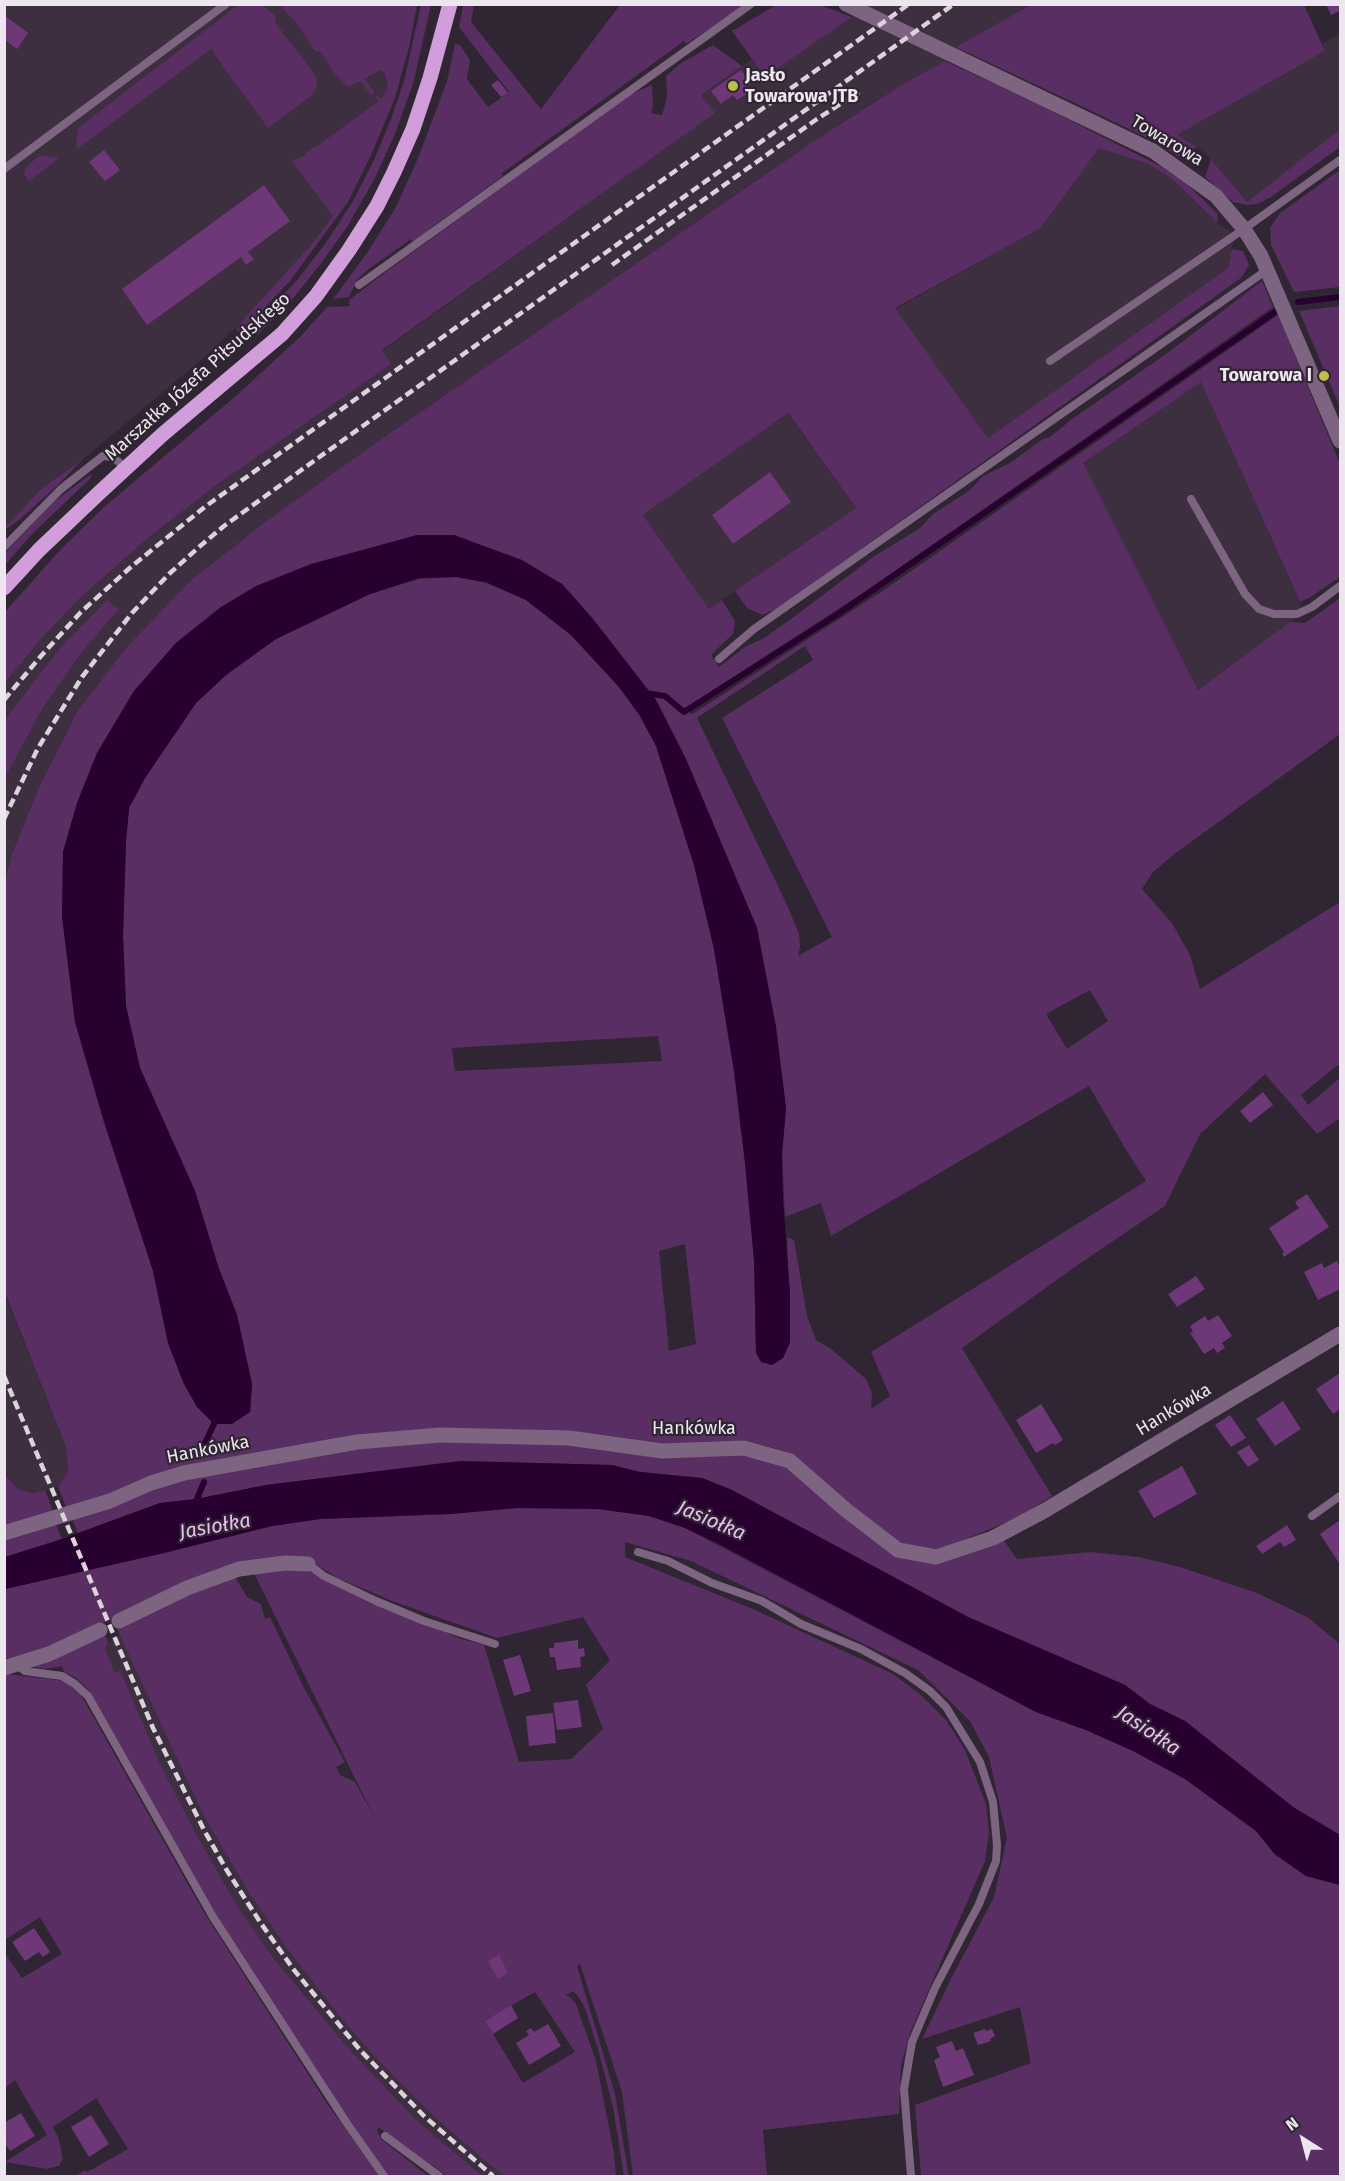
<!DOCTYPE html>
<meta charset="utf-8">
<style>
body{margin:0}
#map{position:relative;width:1345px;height:2181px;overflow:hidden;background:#302532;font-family:"Fira Sans",sans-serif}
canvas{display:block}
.frame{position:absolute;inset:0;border:6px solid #eee6ef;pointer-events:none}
.north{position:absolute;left:1273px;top:2109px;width:60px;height:60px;-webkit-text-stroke:4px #302532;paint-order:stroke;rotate:324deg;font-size:16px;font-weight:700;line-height:24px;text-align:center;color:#eee6ef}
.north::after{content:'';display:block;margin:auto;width:21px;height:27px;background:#eee6ef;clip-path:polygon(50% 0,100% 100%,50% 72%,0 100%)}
</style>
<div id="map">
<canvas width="1345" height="2181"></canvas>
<div class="frame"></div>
<div class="north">N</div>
</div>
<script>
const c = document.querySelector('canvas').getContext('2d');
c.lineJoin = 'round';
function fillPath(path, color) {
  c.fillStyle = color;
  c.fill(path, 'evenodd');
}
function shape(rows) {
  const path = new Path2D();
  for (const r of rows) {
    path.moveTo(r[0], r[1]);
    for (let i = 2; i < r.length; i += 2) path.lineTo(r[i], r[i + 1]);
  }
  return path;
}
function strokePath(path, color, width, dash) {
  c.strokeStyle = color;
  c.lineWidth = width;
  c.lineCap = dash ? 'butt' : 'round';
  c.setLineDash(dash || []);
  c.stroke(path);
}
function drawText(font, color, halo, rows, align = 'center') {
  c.font = font + ' "Fira Sans",sans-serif';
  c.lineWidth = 4.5;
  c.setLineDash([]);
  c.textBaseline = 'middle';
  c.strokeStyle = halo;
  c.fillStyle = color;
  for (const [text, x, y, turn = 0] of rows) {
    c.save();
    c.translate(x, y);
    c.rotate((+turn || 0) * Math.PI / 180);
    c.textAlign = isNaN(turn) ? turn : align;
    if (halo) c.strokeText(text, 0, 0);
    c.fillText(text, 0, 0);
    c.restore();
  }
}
const built = shape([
 [5,5,410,5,380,123,333,216,308,248,252,312,207,355,82,460,42,488,5,527],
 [869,5,1050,5,908,81,817,139,374,444,261,525,190,581,128,647,77,712,39,787,12,854,5,880,5,778,41,711,82,652,118,609,107,600,59,649,5,720,5,683,40,640,82,596,148,538,218,484,390,364,382,351,714,113,701,95,752,59,765,77],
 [1340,34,1340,129,1247,202,1211,159,1197,147,1176,135,1325,51,1322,44],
 [1099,148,1148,164,1172,179,1221,226,1235,234,1228,268,988,438,895,309,1041,228],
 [1201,382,1304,612,1198,690,1082,463],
 [787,413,856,508,709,609,643,515],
 [4,1293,66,1447,68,1472,60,1486,33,1493,18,1489,5,1473],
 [122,1633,520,2176,471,2176,325,2032,236,1911,133,1714,107,1656,105,1649,107,1644]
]);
const green = shape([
 [778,4,820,5,852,17,765,77,732,31],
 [238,5,263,5,275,16,276,24,316,76,317,86,311,96,268,128,215,55,212,48,77,149,76,140,78,128],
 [280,5,417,5,409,47,395,98,372,153,348,202,290,281,240,334,236,328,308,248,333,216,292,161,305,155,310,149,317,146,379,101,375,97,377,95,382,99,388,88,385,73,381,70,364,79,375,92,373,94,371,95,361,81,348,87,333,72,322,53,315,51,298,25],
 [421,5,431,5,413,84,395,134,374,180,347,227,322,262,291,301,257,335,251,329,298,279,325,244,353,201,374,160,391,119,404,81],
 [463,5,474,5,471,22,541,109,620,5,745,5,686,44,684,41,501,174,503,176,431,228,419,240,412,241,411,239,366,271,357,280,349,297,333,299,367,253,396,207,418,158,447,81,455,44,460,45,470,60,467,79,488,107,509,92,459,27],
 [1304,5,1325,51,1177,135,1197,147,1178,157,1158,143,1079,105,956,47,1031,5],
 [713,45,742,66,701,95,715,113,382,350,391,364,218,484,148,538,82,596,40,640,5,683,5,612,61,549,104,507,236,396,302,335,327,307,350,306,349,300,383,274,629,95,652,85,653,106,651,113,662,115,667,97,666,76,681,63],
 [945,61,1038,104,1162,167,1188,185,1217,213,1218,223,1172,179,1148,164,1099,148,1041,228,895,308,988,438,1228,268,1232,249,1243,251,1249,265,1241,278,882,534,778,608,767,613,762,615,747,608,735,591,856,508,788,413,643,515,709,609,722,600,735,621,733,634,711,655,719,667,745,647,764,638,795,616,873,557,920,528,933,514,969,491,983,476,1010,463,1043,439,1050,437,1072,419,1166,354,1262,281,1273,307,869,589,687,707,691,714,694,713,884,590,1278,315,1340,464,1340,577,1309,598,1300,602,1201,382,1083,463,1198,690,1290,622,1305,623,1340,598,1340,734,1173,855,1153,872,1142,889,1172,923,1190,955,1200,989,1340,902,1340,1067,1338,1065,1301,1095,1308,1105,1340,1078,1340,1118,1317,1134,1265,1074,1200,1134,1165,1206,1079,1264,962,1348,1052,1496,1019,1517,937,1551,924,1550,894,1541,811,1471,783,1451,748,1441,661,1446,569,1433,282,1452,67,1509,58,1487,68,1472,66,1447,5,1293,5,880,12,854,39,787,77,712,127,647,190,581,261,525,374,444,817,139,908,81],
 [417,535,454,535,562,584,593,619,656,700,686,759,757,928,776,1027,786,1108,782,1154,785,1217,821,1203,831,1236,1089,1086,1126,1150,1146,1181,871,1352,890,1396,871,1409,872,1393,866,1379,831,1349,816,1340,807,1316,794,1240,787,1237,790,1342,783,1358,772,1365,756,1353,754,1260,745,1163,734,1071,714,949,694,865,656,746,640,716,619,687,571,635,526,600,486,583,456,577,419,579,370,594,276,639,226,675,196,703,145,778,129,808,126,842,123,936,126,1006,140,1068,195,1191,218,1266,237,1315,252,1384,250,1412,197,1407,184,1384,168,1343,153,1271,75,1022,62,916,63,852,77,803,97,753,134,691,176,643,221,607],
 [805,646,813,660,722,718,832,937,798,956,800,947,799,934,789,909,697,718],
 [1090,990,1108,1021,1067,1049,1046,1014],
 [658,1036,662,1061,455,1071,452,1048],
 [685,1244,696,1344,669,1351,659,1251],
 [1340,129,1340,147,1271,197,1258,204,1248,205,1233,202,1205,177,1211,159,1247,202],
 [41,155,59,158,29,181,24,174,25,170,29,164],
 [1340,170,1340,287,1294,292,1271,245,1270,228,1280,213],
 [1340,306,1340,407,1299,311],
 [82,460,58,485,19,520,5,530,5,527,42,488],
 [91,474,91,478,32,534,5,565,5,553,15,542,55,501],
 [107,600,119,609,82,652,41,711,5,778,5,720,59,649],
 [443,1439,739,1453,790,1467,917,1559,1002,1538,1017,1559,1090,1552,1139,1557,1180,1567,1257,1593,1307,1617,1340,1644,1340,1835,1293,1807,1185,1721,1150,1704,1125,1685,968,1617,732,1490,702,1478,640,1472,612,1465,460,1461,266,1485,196,1499,160,1503,78,1533,71,1517,192,1477,332,1450],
 [4,1473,18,1489,33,1493,45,1490,54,1514,5,1529],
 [517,1508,598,1509,649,1516,685,1528,1036,1712,1086,1730,1133,1751,1185,1779,1256,1831,1275,1855,1306,1876,1340,1885,1340,2176,921,2176,915,2105,1031,2063,1020,2007,922,2039,951,1979,994,1897,1007,1838,989,1757,970,1721,918,1670,691,1561,625,1542,625,1557,753,1609,893,1674,921,1695,946,1720,965,1750,986,1804,989,1833,985,1861,910,2033,901,2065,899,2114,763,2130,767,2176,633,2176,622,2092,580,1964,577,1966,615,2094,629,2176,624,2176,613,2107,598,2049,585,2008,578,1996,573,1991,566,1995,571,1998,576,2004,596,2061,614,2153,616,2176,504,2176,489,2164,438,2120,378,2060,342,2019,289,1951,248,1891,204,1816,116,1627,137,1615,196,1587,234,1575,247,1597,261,1604,265,1619,270,1617,303,1686,345,1762,336,1767,340,1775,355,1782,375,1819,253,1571,272,1567,303,1567,458,1638,484,1645,519,1762,571,1759,603,1729,586,1685,610,1660,583,1617,497,1638,392,1601,338,1578,307,1559,262,1561,234,1566,204,1577,28,1657,5,1663,5,1589,164,1553,272,1526,320,1519,451,1514],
 [535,1992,575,2052,523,2083,485,2021],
 [55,1522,62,1539,5,1557,4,1538],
 [104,1633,108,1641,105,1649,115,1673,120,1670,161,1766,203,1847,239,1909,274,1959,348,2048,416,2120,482,2176,447,2176,378,2127,377,2131,381,2139,428,2176,388,2176,330,2093,222,1925,89,1690,75,1677,65,1673,62,1666,46,1669,29,1666],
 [5,1674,58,1680,66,1682,81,1695,203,1911,230,1953,328,2105,380,2176,76,2176,85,2170,87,2172,128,2149,96,2098,53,2127,58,2137,63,2158,59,2166,46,2169,5,2162,47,2135,15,2080,5,2088,4,1952,22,1978,62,1954,40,1917,5,1940]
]);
const water = shape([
 [417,535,454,535,522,560,562,584,593,619,656,700,686,759,757,928,776,1027,786,1108,782,1154,783,1198,790,1293,790,1342,783,1358,772,1365,761,1362,756,1353,754,1260,745,1163,734,1071,714,949,694,865,656,746,640,716,619,687,571,635,526,600,486,582,456,577,419,578,370,594,276,639,226,675,196,703,145,778,129,808,126,842,123,936,126,1006,140,1068,195,1191,218,1266,237,1315,252,1384,250,1412,232,1424,214,1424,197,1407,184,1384,168,1343,153,1271,103,1119,75,1022,62,916,63,852,77,803,97,753,134,691,176,643,221,607,256,586,311,564],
 [461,1461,612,1465,640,1472,702,1478,732,1490,968,1617,1125,1685,1150,1704,1185,1721,1293,1807,1340,1835,1340,1885,1306,1876,1275,1854,1256,1831,1185,1779,1133,1751,1086,1730,1036,1712,719,1544,685,1528,649,1516,598,1509,517,1508,451,1514,320,1519,272,1526,164,1553,5,1589,5,1557,62,1539,160,1503,196,1499,266,1485]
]);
const stream = shape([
 [1298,302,1340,297],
 [645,693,665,696,684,712,838,614,1275,312],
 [199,1456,214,1424,214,1418],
 [195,1504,204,1482]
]);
const building = shape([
 [1326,4,1340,4,1340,11,1331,15],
 [4,15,28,33,17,49,4,39],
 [741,70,751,84,744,88,748,93,737,100,733,95,721,104,711,91],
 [498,80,508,93,501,97,491,85],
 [104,150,120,170,105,181,89,162],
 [264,185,290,221,248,252,254,259,246,265,241,257,147,325,122,289],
 [770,472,791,502,733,544,712,515],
 [1263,1092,1273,1105,1250,1123,1240,1111],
 [1307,1194,1329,1227,1284,1257,1282,1254,1284,1252,1269,1228,1299,1208,1295,1202],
 [1337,1261,1340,1267,1340,1289,1318,1300,1304,1272,1322,1263,1324,1268],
 [1196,1276,1205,1289,1177,1307,1168,1294],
 [1218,1315,1232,1336,1222,1343,1225,1348,1217,1353,1214,1348,1204,1354,1190,1333,1193,1332,1190,1326,1205,1316,1208,1321],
 [1340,1373,1340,1409,1333,1414,1316,1389],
 [1283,1401,1301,1429,1275,1446,1256,1419],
 [1041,1404,1063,1440,1055,1445,1053,1443,1036,1453,1016,1420],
 [1230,1415,1246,1438,1231,1447,1215,1425],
 [1249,1445,1259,1460,1248,1467,1237,1452],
 [1182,1466,1197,1494,1154,1518,1138,1491],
 [1340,1520,1340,1562,1339,1563,1320,1534],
 [1287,1525,1296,1540,1284,1547,1280,1542,1262,1554,1256,1546],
 [578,1640,578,1649,584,1648,585,1656,580,1657,581,1667,557,1670,555,1657,550,1657,549,1648,554,1648,554,1643],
 [520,1655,531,1691,514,1696,503,1660],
 [578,1700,582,1727,557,1730,553,1703],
 [553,1713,556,1743,529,1746,526,1716],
 [34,1928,50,1952,43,1957,39,1952,25,1961,12,1942],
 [499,1955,508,1973,498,1979,488,1961],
 [511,2005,518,2018,493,2034,485,2021],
 [548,2024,561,2046,529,2065,516,2043,529,2035,526,2031,531,2028,534,2032],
 [985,2029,986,2031,992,2029,995,2036,990,2039,991,2041,978,2045,973,2033],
 [952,2041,956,2051,963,2048,974,2075,943,2087,934,2060,940,2057,936,2047],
 [21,2113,35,2136,10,2151,4,2143,4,2138,7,2137,4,2133,4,2123],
 [91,2115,109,2144,89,2157,71,2127]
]);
const service = shape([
 [4,169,226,4],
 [359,285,751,4],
 [1050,361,1244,229,1340,160],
 [1191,499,1245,594,1259,609,1274,614,1297,614,1312,607,1340,586],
 [4,547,61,489,103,456,112,457,127,468],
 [719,659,754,629,1267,270],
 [1312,1516,1340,1496],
 [638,1552,668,1561,712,1583,762,1601,801,1624,861,1649,905,1673,930,1691,946,1707,980,1762,993,1802,997,1845,996,1861,979,1904,935,1988,912,2042,904,2089,911,2176],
 [308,1564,324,1576,376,1601,424,1621,495,1644],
 [17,1665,25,1671,62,1676,75,1684,88,1696,213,1917,346,2122,384,2176],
 [385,2136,439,2176]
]);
const minor = shape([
 [846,4,1153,151,1216,196,1244,229,1261,256,1340,441],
 [4,1533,110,1501,151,1483,184,1473,329,1447,357,1442,440,1435,569,1438,662,1451,744,1448,790,1461,846,1510,898,1550,936,1557,993,1538,1044,1511,1340,1334],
 [119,1621,187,1588,239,1569,285,1563,308,1564],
 [4,1668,49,1654,100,1630]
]);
const primary = shape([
 [4,588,39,550,99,493,163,434,282,334,316,296,349,250,377,206,394,172,413,129,430,78,450,4]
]);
const rail = shape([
 [612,265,817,119,859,92],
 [4,700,41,656,81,612,132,566,206,506,909,4],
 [4,819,38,748,82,677,132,613,169,574,199,547,224,526,318,458,954,4],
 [4,1376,153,1728,204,1830,226,1869,260,1922,294,1970,360,2050,424,2116,493,2176]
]);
const markers = [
 [733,86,6,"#bcbf44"],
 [1324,376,6,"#bcbf44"]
];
const poiNames = [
 ["Jasło",745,76],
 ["Towarowa JTB",745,97],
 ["Towarowa I",1312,376,"right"]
];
const streetNames = [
 ["Towarowa",1167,141,31],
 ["Marszałka Józefa Piłsudskiego",198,377,-42],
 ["Hankówka",1174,1410,-31],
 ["Hankówka",694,1429],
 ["Hankówka",208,1450,-11]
];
const waterNames = [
 ["Jasiołka",711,1521,23],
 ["Jasiołka",215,1527,-10],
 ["Jasiołka",1148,1731,34]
];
fillPath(built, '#3d2e40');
fillPath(green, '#592e62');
fillPath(water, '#28002f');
strokePath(stream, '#28002f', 6);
fillPath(building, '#6e3778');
strokePath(service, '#7d6481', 8);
strokePath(minor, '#7d6481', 15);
strokePath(primary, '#d19edb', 15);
strokePath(rail, '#dbd2dc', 4.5, [9, 4.5]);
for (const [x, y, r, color] of markers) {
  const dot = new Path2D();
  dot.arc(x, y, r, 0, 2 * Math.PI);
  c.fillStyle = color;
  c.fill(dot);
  strokePath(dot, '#302532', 2);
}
drawText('bold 18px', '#eee6ef', '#302532', poiNames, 'left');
drawText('18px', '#eee6ef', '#302532', streetNames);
drawText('italic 20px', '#ecbef4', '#302532', waterNames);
</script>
